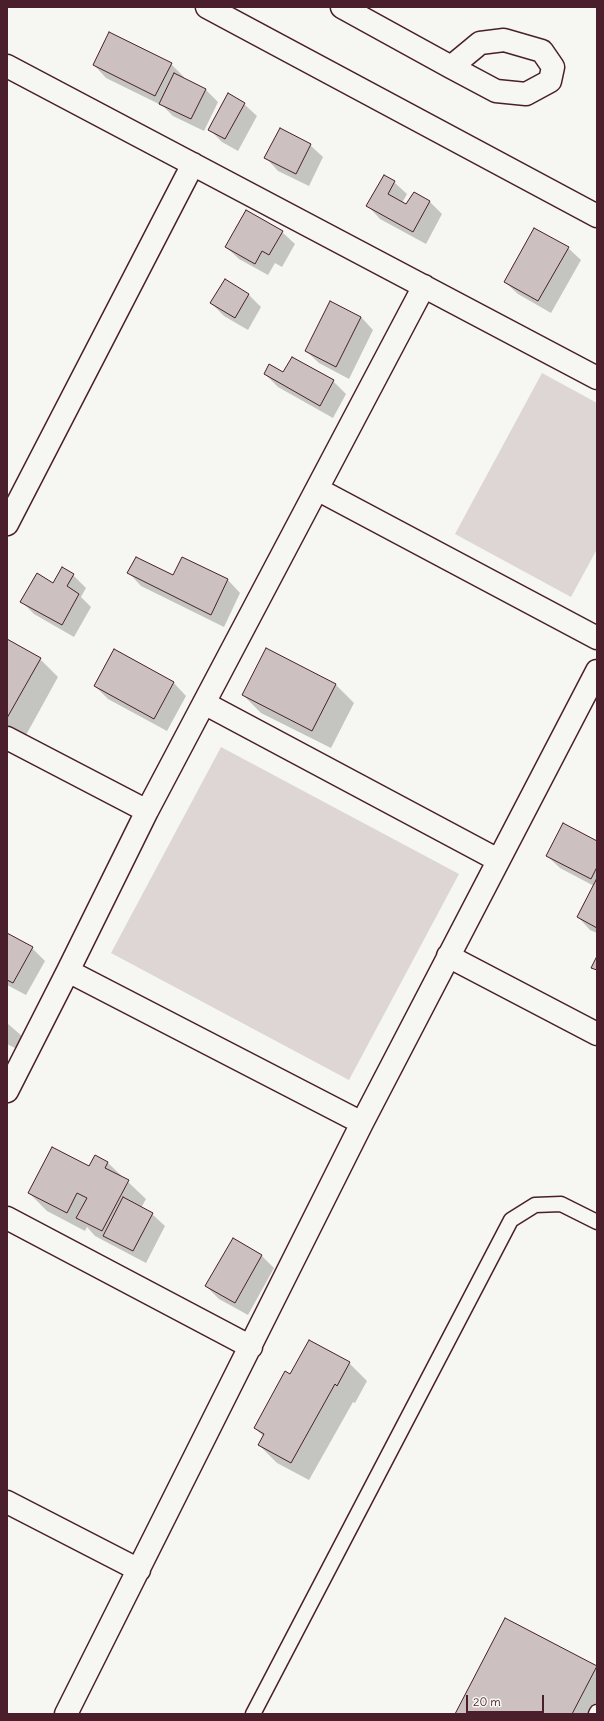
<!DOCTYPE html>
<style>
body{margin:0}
#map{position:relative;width:604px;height:1721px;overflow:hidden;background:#f6f6f2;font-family:Delius,sans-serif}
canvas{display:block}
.frame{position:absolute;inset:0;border:8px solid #4a1f2b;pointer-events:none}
.scale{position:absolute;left:466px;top:1695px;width:78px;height:18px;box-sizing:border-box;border:2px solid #4a1f2b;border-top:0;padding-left:5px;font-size:12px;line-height:14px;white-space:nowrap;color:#4a1f2b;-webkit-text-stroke:3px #f6f6f2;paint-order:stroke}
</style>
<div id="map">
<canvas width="604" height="1721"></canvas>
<div class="frame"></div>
<div class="scale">20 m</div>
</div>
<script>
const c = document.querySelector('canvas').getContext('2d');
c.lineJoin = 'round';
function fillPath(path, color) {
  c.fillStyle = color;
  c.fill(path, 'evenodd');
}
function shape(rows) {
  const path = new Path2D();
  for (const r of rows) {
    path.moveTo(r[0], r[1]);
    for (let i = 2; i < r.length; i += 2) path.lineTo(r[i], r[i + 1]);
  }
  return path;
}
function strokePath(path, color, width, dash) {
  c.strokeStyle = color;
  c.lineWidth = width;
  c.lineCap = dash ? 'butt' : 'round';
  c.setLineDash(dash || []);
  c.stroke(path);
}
const green = shape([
 [542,373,597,403,597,549,571,597,455,534],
 [221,747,459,874,349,1080,111,953]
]);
const shadow = shape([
 [171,64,184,77,183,79,206,90,218,102,204,131,173,116,163,106,106,78,94,65],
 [244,104,257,116,238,151,222,142,209,129],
 [310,145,323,157,309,186,278,171,266,158],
 [394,182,407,194,402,203,407,206,414,193,430,202,442,214,426,244,380,219,368,206],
 [282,232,295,244,282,267,275,263,268,275,239,259,226,247],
 [568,248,581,260,551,313,518,294,505,282],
 [225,280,249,295,261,307,248,330,224,316,211,303],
 [361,317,373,330,349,379,319,363,306,351],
 [284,373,333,381,346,394,333,418,278,387,265,374],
 [182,558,228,580,240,593,224,627,141,586,129,573,174,577],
 [73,575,86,588,81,597,91,607,74,637,34,614,22,602],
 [7,640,40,659,58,677,26,735,7,725],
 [266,650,336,685,354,703,331,748,261,713,243,695],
 [115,651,174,683,186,696,167,731,108,699,95,686],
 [597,842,597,933,590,930,578,917,594,886,560,868,547,856],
 [7,934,32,948,45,961,26,995,7,985],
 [7,1023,23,1037,17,1049,7,1044],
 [108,1163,146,1199,141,1208,152,1214,165,1226,146,1263,95,1236,87,1227,85,1231,47,1211,29,1193,90,1167],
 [233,1239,262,1256,274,1268,248,1315,219,1299,206,1286],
 [349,1363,367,1381,355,1403,353,1402,309,1480,277,1463,259,1445,264,1437,255,1428,291,1375],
 [506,1620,597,1668,597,1714,456,1714]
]);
const building = shape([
 [109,32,172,63,155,96,93,65,109,32],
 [174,73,206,89,191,119,159,104,174,73],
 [228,93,245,103,225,139,208,130,228,93],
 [280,128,311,144,296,174,264,158,280,128],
 [384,175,395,181,388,194,406,204,414,192,430,201,413,232,366,206,384,175],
 [246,210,283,231,269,255,262,251,255,264,225,247,246,210],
 [534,228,569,247,538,301,504,282,534,228],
 [225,279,249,294,235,318,210,303,225,279],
 [330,301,361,317,336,367,305,351,330,301],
 [292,357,334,380,320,406,264,374,269,364,283,372,292,357],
 [136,557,173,575,182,557,228,579,211,615,127,573,136,557],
 [62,567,74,574,67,586,79,594,62,625,20,602,37,573,53,583,62,567],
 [7,639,41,658,7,718,7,639],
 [266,648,336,684,312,731,242,695,266,648],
 [114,649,174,682,154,719,94,686,114,649],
 [563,823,597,841,597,867,591,879,546,856,563,823],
 [596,880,597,881,597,928,577,917,596,880],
 [7,933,33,947,13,983,7,980,7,933],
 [597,956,597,970,591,968,597,956],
 [52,1147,89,1166,95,1155,108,1162,105,1168,129,1180,102,1231,76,1218,87,1198,77,1193,67,1213,28,1193,52,1147],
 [123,1197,153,1213,133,1251,103,1236,123,1197],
 [233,1238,262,1255,235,1303,205,1286,233,1238],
 [309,1340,350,1362,337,1386,335,1384,291,1463,258,1445,264,1434,254,1428,285,1371,290,1374,309,1340],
 [505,1618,597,1666,572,1714,455,1714,505,1618]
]);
const service = shape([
 [253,1714,511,1220,535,1205,561,1204,597,1222],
 [596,1714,597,1712]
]);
const minor = shape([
 [207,7,597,216],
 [342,7,451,67,496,91,526,94,550,81,553,67,542,51,504,40,480,43,451,67],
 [7,66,597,378],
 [317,489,597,638],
 [7,524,193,164],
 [204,703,498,860],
 [7,738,147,811],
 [448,956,597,1034],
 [68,971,362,1123],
 [7,1091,68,971,147,811,424,286],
 [7,1218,251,1347],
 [7,1502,139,1570],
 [66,1714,362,1123,597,671]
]);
fillPath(green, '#ddd6d5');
fillPath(shadow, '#0003');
fillPath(building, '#ccc1c0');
strokePath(building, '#4a1f2b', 1);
strokePath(service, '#4a1f2b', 17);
strokePath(minor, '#4a1f2b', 25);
strokePath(service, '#f6f6f2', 14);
strokePath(minor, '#f6f6f2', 22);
</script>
